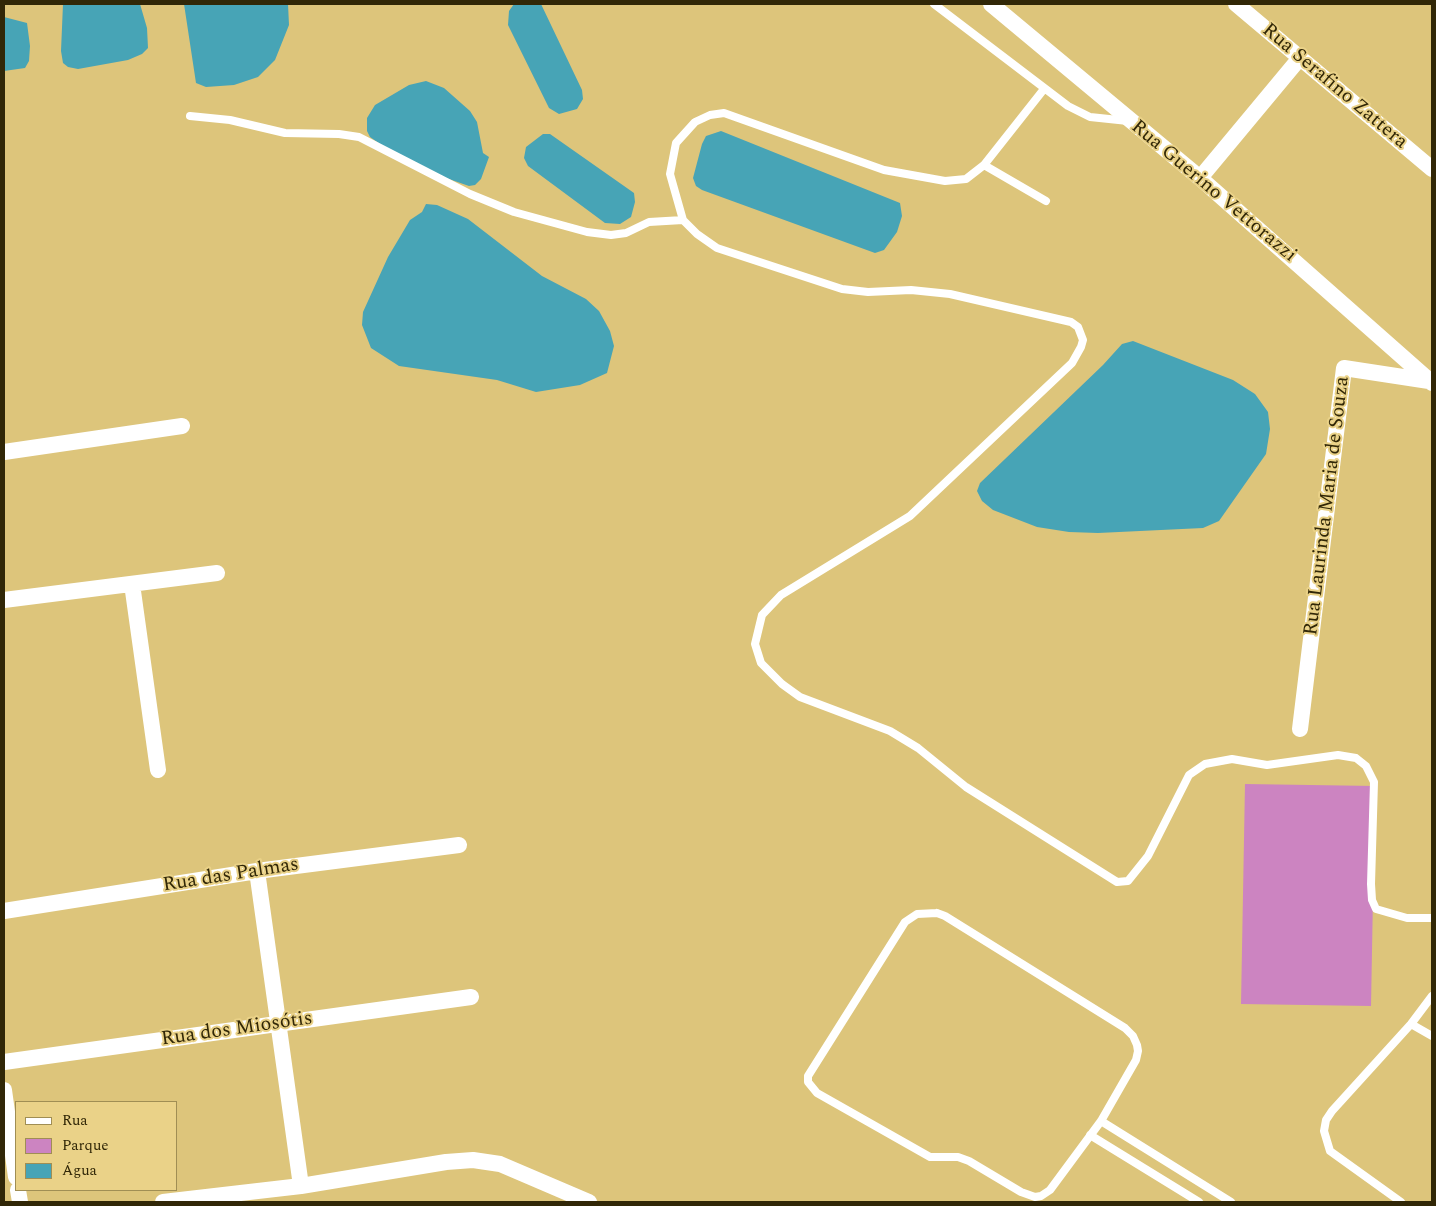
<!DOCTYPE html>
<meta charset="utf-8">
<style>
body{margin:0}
#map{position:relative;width:1436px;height:1206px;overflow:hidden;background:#ddc57b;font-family:Spectral,serif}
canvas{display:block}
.frame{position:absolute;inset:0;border:5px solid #312707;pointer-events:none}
.legend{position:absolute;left:15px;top:1101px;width:162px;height:90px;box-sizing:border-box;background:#ead288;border:1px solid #a08e54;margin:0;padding:6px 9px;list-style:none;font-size:15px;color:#312707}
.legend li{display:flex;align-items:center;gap:10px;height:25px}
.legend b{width:25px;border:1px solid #a08e54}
</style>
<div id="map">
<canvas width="1436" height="1206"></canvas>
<div class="frame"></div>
<ul class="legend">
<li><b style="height:6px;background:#fff"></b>Rua</li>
<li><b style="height:14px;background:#cc84c1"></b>Parque</li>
<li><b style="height:14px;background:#47a4b6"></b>Água</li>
</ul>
</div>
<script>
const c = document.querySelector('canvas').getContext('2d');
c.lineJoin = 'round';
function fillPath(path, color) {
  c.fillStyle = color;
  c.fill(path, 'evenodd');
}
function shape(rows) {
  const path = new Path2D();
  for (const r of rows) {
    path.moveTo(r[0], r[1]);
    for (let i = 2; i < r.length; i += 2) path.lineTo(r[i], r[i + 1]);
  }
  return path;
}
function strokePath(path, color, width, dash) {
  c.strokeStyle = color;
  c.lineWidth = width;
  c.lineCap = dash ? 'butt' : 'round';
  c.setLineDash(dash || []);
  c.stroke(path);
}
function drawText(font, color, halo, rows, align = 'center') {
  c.font = font + ' Spectral,serif';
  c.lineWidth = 4;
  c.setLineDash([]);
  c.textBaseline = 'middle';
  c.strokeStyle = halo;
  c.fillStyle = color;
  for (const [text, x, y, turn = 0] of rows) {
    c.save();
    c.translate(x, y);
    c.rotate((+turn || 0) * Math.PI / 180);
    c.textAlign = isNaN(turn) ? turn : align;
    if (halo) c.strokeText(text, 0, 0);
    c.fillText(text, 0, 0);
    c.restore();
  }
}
const green = shape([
 [1245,784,1375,786,1371,1006,1241,1004]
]);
const water = shape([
 [63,4,140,4,147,28,148,48,142,54,128,60,78,69,68,67,63,63,61,51],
 [184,4,288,4,289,25,275,60,258,77,234,85,206,87,196,83],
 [514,4,541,4,582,90,583,99,577,109,559,114,549,108,508,25,509,11],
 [4,17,27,23,30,46,29,61,25,68,4,71],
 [426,81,444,88,470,111,477,122,483,153,489,157,481,179,475,185,469,186,423,170,380,144,370,137,367,131,367,118,375,105,409,85],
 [721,131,900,203,902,216,897,232,884,250,875,253,702,190,696,186,693,178,702,144,706,136],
 [543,134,550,134,634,193,635,202,631,217,620,224,605,223,528,166,524,158,526,147],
 [426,204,437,205,468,219,542,276,586,299,599,311,610,331,614,346,607,373,580,385,536,392,497,380,399,366,371,348,362,325,363,312,388,257,410,220,422,212],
 [1133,341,1233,380,1255,394,1268,412,1270,429,1266,454,1219,521,1203,528,1098,533,1069,532,1037,527,993,510,982,501,977,491,980,483,1103,365,1122,344]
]);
const lane = shape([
 [934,4,1068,106,1090,117,1128,121],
 [1044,89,984,165,966,179,945,181,884,170,724,113,710,115,695,122,676,143,670,174,683,220,697,234,717,248,842,289,868,292,911,290,950,294,1071,322,1078,327,1083,340,1081,347,1072,363,910,516,781,595,762,615,755,644,761,663,782,684,800,697,890,731,918,748,966,787,1117,882,1128,881,1148,856,1189,775,1205,764,1232,759,1267,765,1338,755,1356,758,1366,766,1374,782,1371,884,1372,900,1376,909,1407,918,1432,918],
 [190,116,230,120,285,133,339,134,359,137,470,194,514,212,587,232,611,235,626,233,649,222,683,220],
 [984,165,1046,201],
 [937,913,945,916,1125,1028,1133,1036,1137,1045,1138,1051,1136,1060,1101,1121,1050,1190,1041,1196,1035,1197,1021,1192,969,1161,958,1157,930,1157,817,1093,808,1082,808,1076,905,922,917,914,937,913],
 [1411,1024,1432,1036],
 [1101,1121,1231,1202],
 [1090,1135,1199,1202],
 [1401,1202,1330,1151,1324,1131,1326,1120,1332,1111,1411,1024,1432,996]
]);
const street = shape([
 [991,4,1200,178,1432,383],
 [1236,4,1432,169],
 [1200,178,1299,59],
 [4,452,182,426],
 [132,584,158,770],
 [4,600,217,573],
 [1300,729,1344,368,1429,381],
 [257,871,301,1186],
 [4,911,257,871,459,845],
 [4,1062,471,997],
 [4,1090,16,1177],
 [18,1190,20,1202],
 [163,1202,301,1186,446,1162,473,1160,500,1164,589,1202]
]);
const streetNames = [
 ["Rua Serafino Zattera",1334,87,40],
 ["Rua Guerino Vettorazzi",1213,192,40],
 ["Rua Laurinda Maria de Souza",1328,506,-83],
 ["Rua das Palmas",231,876,-9],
 ["Rua dos Miosótis",237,1030,-8]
];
fillPath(green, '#cc84c1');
fillPath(water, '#47a4b6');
strokePath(lane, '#fff', 8);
strokePath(street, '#fff', 16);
drawText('20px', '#312707', '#ead288', streetNames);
</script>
